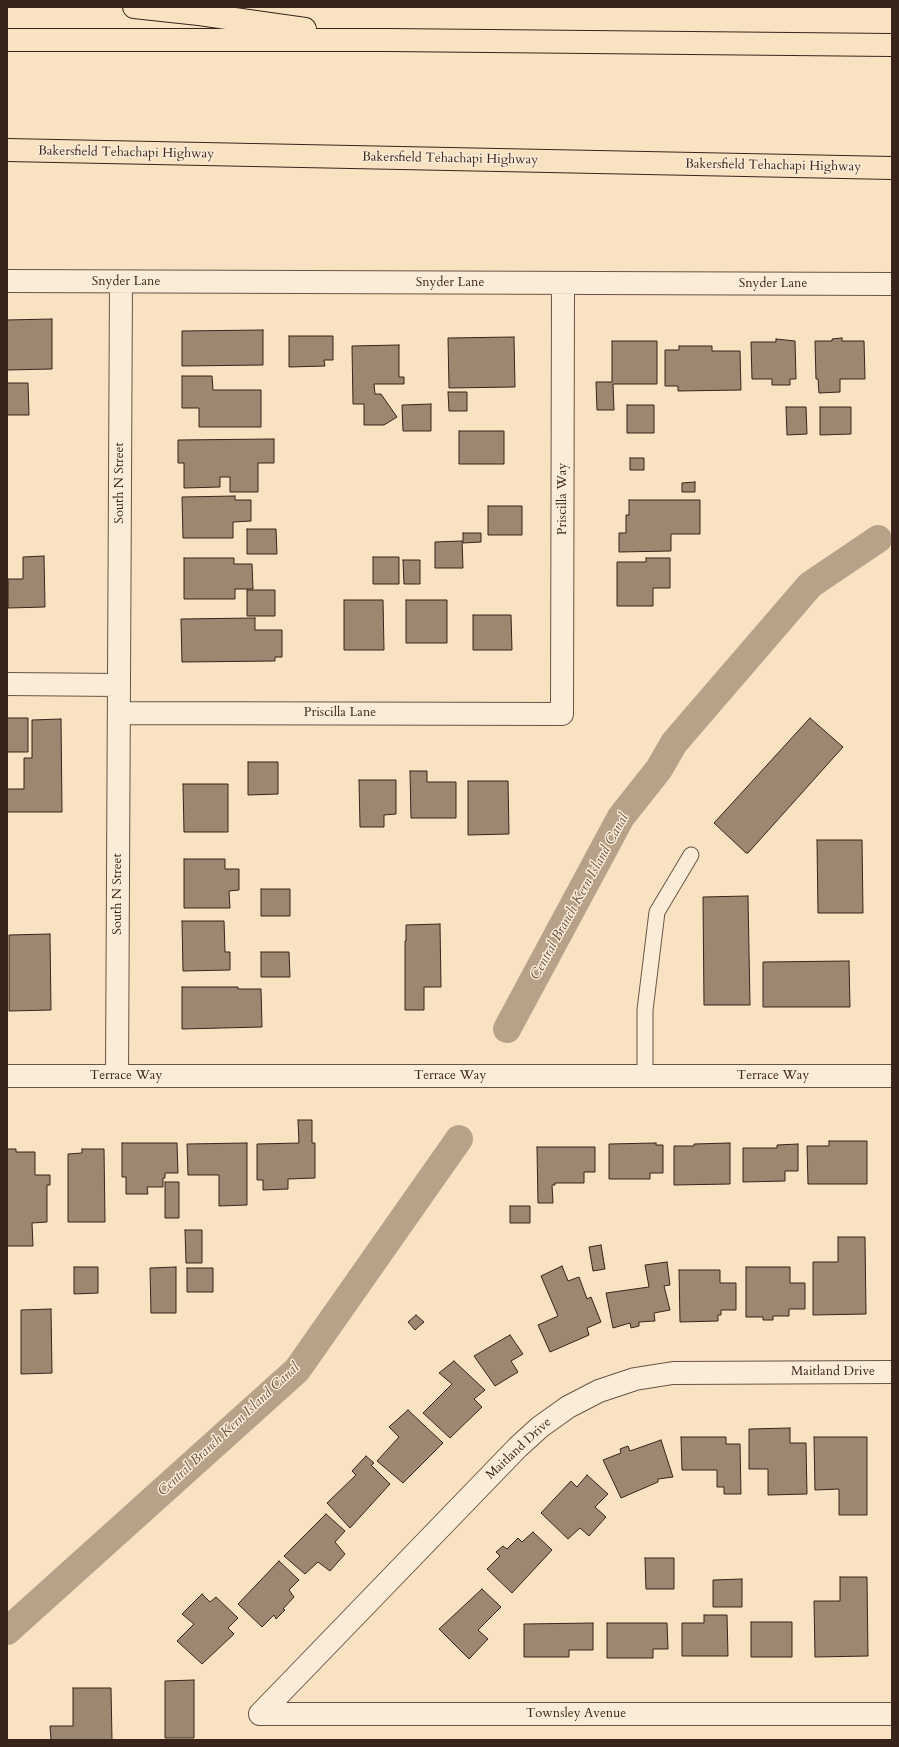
<!DOCTYPE html>
<style>
body{margin:0}
#map{position:relative;width:899px;height:1747px;overflow:hidden;background:#f9e2c1;font-family:Cardo,serif}
canvas{display:block}
.frame{position:absolute;inset:0;border:8px solid #38241b;pointer-events:none}
</style>
<div id="map">
<canvas width="899" height="1747"></canvas>
<div class="frame"></div>
</div>
<script>
const c = document.querySelector('canvas').getContext('2d');
c.lineJoin = 'round';
function shape(rows) {
  const path = new Path2D();
  for (const r of rows) {
    path.moveTo(r[0], r[1]);
    for (let i = 2; i < r.length; i += 2) path.lineTo(r[i], r[i + 1]);
  }
  return path;
}
function strokePath(path, color, width, dash) {
  c.strokeStyle = color;
  c.lineWidth = width;
  c.lineCap = dash ? 'butt' : 'round';
  c.setLineDash(dash || []);
  c.stroke(path);
}
function fillPath(path, color) {
  c.fillStyle = color;
  c.fill(path, 'evenodd');
}
function drawText(font, color, halo, rows, align = 'center') {
  c.font = font + ' Cardo,serif';
  c.lineWidth = 3;
  c.setLineDash([]);
  c.textBaseline = 'middle';
  c.strokeStyle = halo;
  c.fillStyle = color;
  for (const [text, x, y, turn = 0] of rows) {
    c.save();
    c.translate(x, y);
    c.rotate((+turn || 0) * Math.PI / 180);
    c.textAlign = isNaN(turn) ? turn : align;
    if (halo) c.strokeText(text, 0, 0);
    c.fillText(text, 0, 0);
    c.restore();
  }
}
const canal = shape([
 [507,1029,621,817,659,769,674,743,810,585,878,539],
 [7,1631,297,1370,459,1139]
]);
const building = shape([
 [52,319,52,369,7,370,7,320,52,319],
 [263,330,263,365,182,366,182,331,263,330],
 [289,336,333,336,333,360,324,360,325,366,289,367,289,336],
 [514,337,515,387,449,388,448,338,514,337],
 [842,338,842,341,864,341,865,379,840,379,840,392,819,393,818,379,816,379,815,341,832,341,832,339,842,338],
 [776,339,795,341,796,379,790,379,790,385,772,385,772,379,752,379,751,342,776,342,776,339],
 [612,341,657,341,657,384,613,384,614,410,597,410,596,382,612,382,612,341],
 [399,345,399,377,404,377,404,384,374,384,375,394,381,394,397,417,384,425,364,425,364,404,353,404,352,346,399,345],
 [679,346,712,346,712,351,740,351,741,390,678,391,678,386,665,386,665,350,679,350,679,346],
 [182,376,212,376,213,390,261,390,261,427,199,427,199,408,182,408,182,376],
 [7,383,28,383,29,415,7,415,7,383],
 [448,392,467,392,467,411,449,411,448,392],
 [431,404,431,431,403,431,402,405,431,404],
 [627,405,654,405,654,433,627,433,627,405],
 [786,407,806,407,807,434,787,435,786,407],
 [820,407,851,407,851,434,820,435,820,407],
 [459,431,504,431,504,464,459,464,459,431],
 [274,439,274,463,258,463,258,492,230,492,230,477,220,477,220,487,184,488,184,463,178,463,178,440,274,439],
 [630,458,644,458,644,470,630,470,630,458],
 [695,482,695,492,682,492,682,483,695,482],
 [235,496,235,500,251,500,251,521,233,522,233,538,183,538,182,497,235,496],
 [629,500,700,500,700,534,671,534,671,551,619,552,619,533,626,533,626,515,629,515,629,500],
 [488,506,522,506,522,535,488,535,488,506],
 [247,529,276,529,277,554,247,554,247,529],
 [463,533,481,533,481,542,463,543,463,533],
 [462,541,463,568,435,568,435,542,462,541],
 [44,556,45,607,8,608,8,579,23,579,23,557,44,556],
 [373,557,399,557,399,584,373,584,373,557],
 [184,558,234,558,234,564,252,564,253,589,235,589,235,599,184,599,184,558],
 [646,558,670,558,670,588,653,588,653,606,617,606,617,562,646,562,646,558],
 [403,560,420,560,420,584,404,584,403,560],
 [247,590,275,590,275,616,247,616,247,590],
 [344,600,383,600,384,650,344,650,344,600],
 [406,600,447,600,447,643,406,643,406,600],
 [473,615,511,615,512,650,473,650,473,615],
 [255,618,255,630,282,630,282,657,275,657,275,661,182,662,181,619,255,618],
 [7,718,28,718,28,752,7,752,7,718],
 [810,718,843,747,748,853,746,853,714,823,810,718],
 [61,719,62,812,7,812,7,789,24,789,24,758,32,758,32,720,61,719],
 [248,762,278,762,278,794,248,795,248,762],
 [410,771,427,771,427,782,456,782,456,818,411,818,410,771],
 [359,780,396,780,396,814,384,815,384,827,360,827,359,780],
 [468,781,508,781,509,834,468,835,468,781],
 [183,784,228,784,228,832,184,832,183,784],
 [817,840,862,840,863,913,818,913,817,840],
 [184,859,225,859,225,869,239,869,239,890,229,891,230,908,184,908,184,859],
 [261,889,290,889,290,916,261,916,261,889],
 [748,896,750,1005,704,1005,703,897,748,896],
 [182,921,224,921,225,952,230,952,230,970,183,971,182,921],
 [440,924,441,987,424,987,424,1010,405,1010,405,941,406,941,406,925,440,924],
 [50,934,51,1010,9,1011,9,935,50,934],
 [261,952,289,952,290,977,261,977,261,952],
 [849,961,850,1007,763,1007,763,962,849,961],
 [182,987,238,987,238,989,261,989,262,1027,182,1029,182,987],
 [298,1120,312,1120,312,1143,315,1143,315,1178,288,1179,288,1189,263,1190,263,1180,257,1180,257,1144,299,1143,298,1120],
 [829,1141,867,1141,867,1184,808,1184,807,1146,829,1146,829,1141],
 [122,1143,177,1143,178,1173,165,1173,165,1178,163,1178,163,1187,147,1187,148,1194,126,1194,126,1177,122,1177,122,1143],
 [247,1143,247,1205,219,1206,219,1175,188,1175,187,1144,247,1143],
 [656,1143,656,1145,663,1145,663,1173,650,1173,650,1179,609,1179,609,1144,656,1143],
 [730,1143,730,1184,674,1185,674,1146,694,1146,694,1144,730,1143],
 [798,1144,798,1171,785,1171,785,1181,743,1182,743,1148,777,1148,777,1145,798,1144],
 [537,1147,595,1147,595,1172,584,1172,584,1183,555,1183,555,1185,552,1185,553,1203,538,1203,537,1147],
 [7,1149,16,1149,16,1152,35,1152,35,1175,50,1175,50,1185,47,1185,47,1222,32,1223,33,1246,7,1246,7,1149],
 [82,1149,104,1149,105,1222,68,1222,68,1154,82,1153,82,1149],
 [165,1182,179,1182,179,1218,165,1218,165,1182],
 [510,1206,530,1206,530,1223,510,1223,510,1206],
 [185,1230,202,1230,202,1263,186,1263,185,1230],
 [838,1237,865,1237,866,1314,813,1315,813,1262,838,1262,838,1237],
 [601,1245,605,1269,593,1271,589,1247,601,1245],
 [667,1262,670,1285,664,1286,670,1310,654,1313,655,1321,639,1322,639,1326,631,1328,630,1323,613,1328,606,1293,649,1287,645,1265,667,1262],
 [562,1266,568,1281,579,1277,587,1299,591,1297,601,1322,587,1328,589,1335,550,1352,538,1325,558,1316,541,1276,562,1266],
 [74,1267,98,1267,98,1293,74,1294,74,1267],
 [176,1267,176,1313,151,1313,150,1268,176,1267],
 [746,1267,790,1267,790,1283,805,1283,805,1309,789,1309,789,1316,773,1316,773,1320,763,1320,763,1317,746,1317,746,1267],
 [187,1268,213,1268,213,1292,187,1292,187,1268],
 [679,1270,720,1270,720,1283,736,1283,736,1310,721,1310,721,1315,718,1315,718,1321,680,1322,679,1270],
 [51,1309,52,1373,21,1374,21,1310,51,1309],
 [416,1315,424,1322,415,1330,408,1322,416,1315],
 [510,1335,523,1354,511,1361,518,1372,495,1386,474,1356,510,1335],
 [454,1361,485,1390,474,1399,482,1407,450,1438,423,1413,452,1384,439,1373,454,1361],
 [408,1410,443,1443,403,1483,377,1461,399,1437,389,1427,408,1410],
 [790,1428,790,1443,806,1443,807,1494,768,1495,768,1469,749,1469,749,1429,790,1428],
 [681,1437,726,1437,726,1444,740,1444,741,1494,724,1494,724,1487,717,1487,717,1470,682,1470,681,1437],
 [814,1437,867,1437,867,1515,839,1515,839,1489,815,1490,814,1437],
 [661,1440,673,1477,658,1479,658,1482,621,1498,603,1460,621,1453,620,1449,628,1446,630,1451,661,1440],
 [366,1456,374,1463,371,1465,390,1484,350,1528,327,1503,356,1475,352,1471,366,1456],
 [587,1475,608,1494,595,1507,606,1517,589,1536,580,1528,568,1539,541,1513,571,1481,577,1487,587,1475],
 [326,1514,345,1531,335,1542,345,1554,330,1571,318,1562,305,1574,284,1556,326,1514],
 [533,1532,552,1550,512,1593,487,1569,500,1556,496,1552,503,1546,507,1549,518,1538,522,1542,533,1532],
 [645,1558,674,1558,674,1589,646,1589,645,1558],
 [279,1561,299,1580,289,1590,294,1597,283,1609,285,1610,276,1619,274,1615,262,1627,238,1604,279,1561],
 [840,1577,867,1577,868,1656,815,1657,814,1601,840,1601,840,1577],
 [742,1579,742,1607,713,1607,713,1580,742,1579],
 [482,1589,501,1607,478,1630,488,1639,469,1659,439,1629,482,1589],
 [202,1594,210,1602,216,1597,238,1618,228,1628,234,1634,202,1664,177,1641,194,1624,182,1614,202,1594],
 [704,1615,727,1615,728,1656,682,1656,682,1623,704,1623,704,1615],
 [751,1622,792,1622,792,1657,751,1657,751,1622],
 [593,1623,593,1650,569,1650,569,1657,524,1657,524,1624,593,1623],
 [607,1623,667,1623,668,1649,653,1649,653,1658,607,1658,607,1623],
 [194,1680,194,1738,165,1738,165,1681,194,1680],
 [73,1688,111,1688,112,1740,51,1740,50,1726,73,1726,73,1688]
]);
const service = shape([
 [645,1076,645,1010,657,912,691,855]
]);
const minor = shape([
 [7,281,892,284],
 [7,684,119,685],
 [119,713,562,714,563,283],
 [7,1076,892,1076],
 [117,1076,121,282],
 [260,1714,518,1447,540,1427,568,1407,599,1391,635,1379,673,1373,892,1372],
 [260,1714,892,1714]
]);
const motorway = shape([
 [134,7,199,14,305,29],
 [7,40,388,40,892,45],
 [7,150,892,168]
]);
const streetNames = [
 ["Bakersfield Tehachapi Highway",126,153,1],
 ["Bakersfield Tehachapi Highway",450,159,1],
 ["Bakersfield Tehachapi Highway",773,166,1],
 ["Snyder Lane",126,282],
 ["Snyder Lane",450,283],
 ["Snyder Lane",773,284],
 ["South N Street",120,483,-90],
 ["Priscilla Way",563,499,-90],
 ["Priscilla Lane",340,713],
 ["South N Street",118,894,-90],
 ["Terrace Way",126,1076],
 ["Terrace Way",450,1076],
 ["Terrace Way",773,1076],
 ["Maitland Drive",833,1372],
 ["Maitland Drive",519,1449,-43],
 ["Townsley Avenue",576,1714]
];
const waterNames = [
 ["Central Branch Kern Island Canal",580,897,-61],
 ["Central Branch Kern Island Canal",229,1430,-43]
];
strokePath(canal, '#b7a189', 28);
fillPath(building, '#9c8771');
strokePath(building, '#38241b', 1);
strokePath(service, '#685444', 17);
strokePath(minor, '#685444', 24);
strokePath(motorway, '#38241b', 24);
strokePath(service, '#fbecd7', 15);
strokePath(minor, '#fbecd7', 22);
strokePath(motorway, '#f9e2c1', 22);
drawText('13px', '#38241b', '#fbecd7', streetNames);
drawText('italic 14px', '#645042', '#fbecd7', waterNames);
</script>
